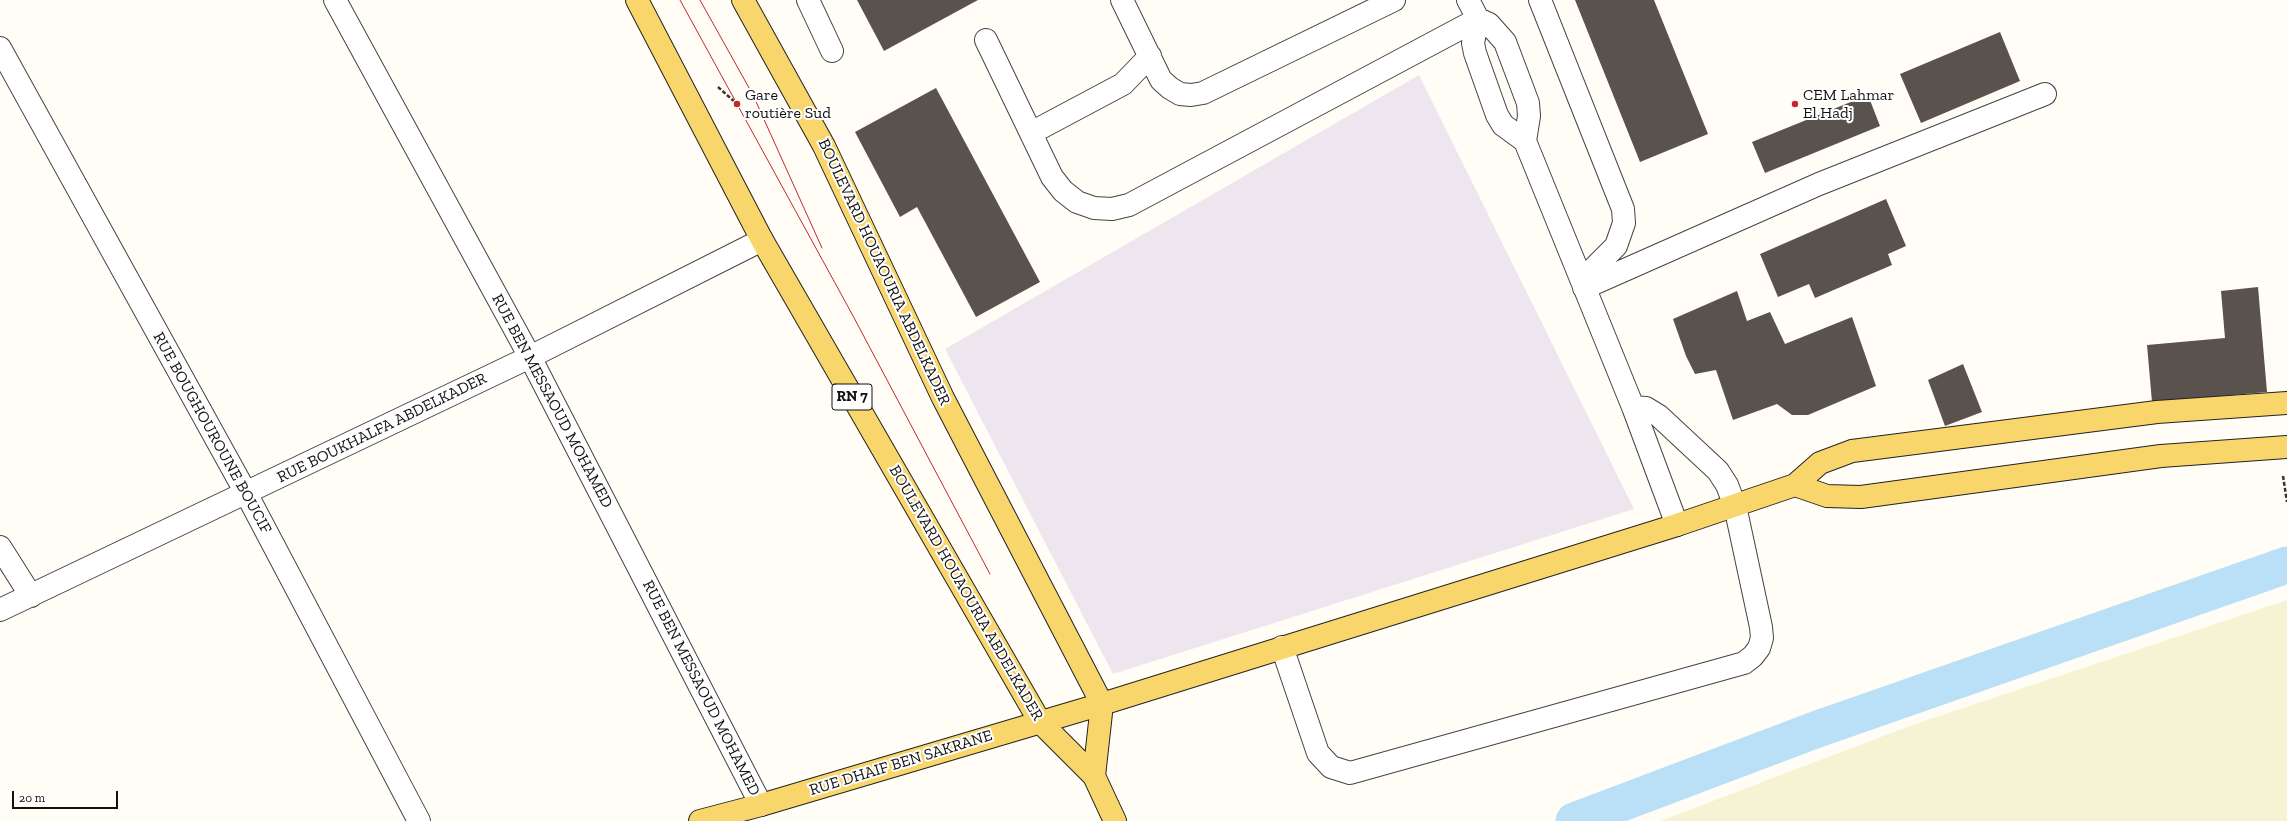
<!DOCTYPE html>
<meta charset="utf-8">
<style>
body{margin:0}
#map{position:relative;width:2287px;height:821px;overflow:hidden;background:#fffdf5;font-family:"Zilla Slab",serif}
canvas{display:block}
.scale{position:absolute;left:12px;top:791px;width:106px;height:18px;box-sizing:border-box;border:2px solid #111;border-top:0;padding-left:5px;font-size:12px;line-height:14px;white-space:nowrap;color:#111;-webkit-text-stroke:3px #fff;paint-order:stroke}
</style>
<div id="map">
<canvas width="2287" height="821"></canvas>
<div class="scale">20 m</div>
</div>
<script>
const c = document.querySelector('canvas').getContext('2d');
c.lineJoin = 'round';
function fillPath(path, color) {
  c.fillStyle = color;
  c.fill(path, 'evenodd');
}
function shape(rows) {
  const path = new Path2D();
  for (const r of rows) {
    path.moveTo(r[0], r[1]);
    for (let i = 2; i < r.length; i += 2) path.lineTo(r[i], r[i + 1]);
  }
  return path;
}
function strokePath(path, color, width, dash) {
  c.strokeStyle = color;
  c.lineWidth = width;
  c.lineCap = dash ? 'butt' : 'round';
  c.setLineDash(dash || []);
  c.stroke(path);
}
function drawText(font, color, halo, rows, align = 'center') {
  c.font = font + ' "Zilla Slab",serif';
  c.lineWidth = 4;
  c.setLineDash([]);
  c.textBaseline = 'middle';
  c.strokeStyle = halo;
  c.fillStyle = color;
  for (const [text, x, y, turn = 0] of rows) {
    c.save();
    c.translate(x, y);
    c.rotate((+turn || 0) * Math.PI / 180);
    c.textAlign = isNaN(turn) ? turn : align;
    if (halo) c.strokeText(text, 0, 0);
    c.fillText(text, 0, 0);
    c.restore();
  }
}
const industrial = shape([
 [1419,75,1634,509,1113,674,945,349]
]);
const farmland = shape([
 [2287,600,2287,821,1660,821,1912,725]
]);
const canal = shape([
 [1574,821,1815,730,2287,565]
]);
const building = shape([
 [857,0,978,0,884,51],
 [1575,0,1654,0,1708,134,1640,162],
 [2000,32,2020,81,1921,123,1900,74],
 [936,88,1040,282,976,317,917,207,900,217,855,132],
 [1868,95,1880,126,1765,173,1752,142],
 [1886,199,1906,246,1888,254,1892,265,1815,298,1809,284,1778,297,1760,254],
 [2258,287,2267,392,2152,402,2147,345,2225,338,2221,291],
 [1737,291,1747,321,1770,312,1785,344,1852,317,1876,386,1808,415,1792,415,1777,404,1733,420,1716,370,1695,374,1686,356,1673,319],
 [1963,364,1982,412,1945,426,1928,380]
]);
const path = shape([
 [718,87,737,104],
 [753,95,764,101],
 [2283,476,2287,502]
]);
const minor = shape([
 [335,0,530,357,761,805],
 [808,0,832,51],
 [1122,0,1161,80,1170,88,1180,94,1191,95,1203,93,1394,0],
 [1468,0,1478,19,1489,24,1505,42,1528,103,1529,116,1525,141],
 [1540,0,1623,209,1624,223,1616,246,1582,280],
 [1478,19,1473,43,1475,53,1497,115,1503,125,1525,141,1633,407,1677,525],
 [986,40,1052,177,1063,191,1077,202,1094,208,1112,209,1129,205,1478,19],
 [0,48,246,493,419,821],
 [1031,133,1123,84,1150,56],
 [1584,288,1819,184,2045,94],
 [0,547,31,596],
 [0,610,530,357,762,240],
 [1282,647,1318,753,1331,767,1350,773,1744,663,1753,656,1759,648,1762,638,1761,627,1735,506,1727,485,1718,471,1659,416,1646,408,1633,407]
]);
const major = shape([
 [637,0,762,240,1040,722,1094,776,1115,821],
 [743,0,824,146,943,398,1102,704,1094,776],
 [1795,485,1827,496,1861,497,2161,456,2287,447],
 [700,821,761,805,1102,704,1677,525,1795,485,1820,463,1852,451,2157,412,2287,403]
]);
const tram = shape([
 [680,0,852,314,990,574],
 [700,0,753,95,822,248]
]);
const markers = [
 [737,104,4,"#c4262e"],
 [1795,104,4,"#c4262e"]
];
const shields = [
 [852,397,40]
];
const shieldNames = [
 ["RN 7",852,397]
];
const poiNames = [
 ["Gare",745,95],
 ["routière Sud",745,113],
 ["CEM Lahmar",1803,95],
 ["El Hadj",1803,113]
];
const streetNames = [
 ["BOULEVARD HOUAOURIA ABDELKADER",884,272,65],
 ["RUE BEN MESSAOUD MOHAMED",552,401,62],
 ["RUE BOUKHALFA ABDELKADER",382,428,-26],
 ["RUE BOUGHOUROUNE BOUCIF",212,433,61],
 ["BOULEVARD HOUAOURIA ABDELKADER",966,593,60],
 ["RUE BEN MESSAOUD MOHAMED",701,688,63],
 ["RUE DHAIF BEN SAKRANE",901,763,-17]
];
fillPath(industrial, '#eee6ef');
fillPath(farmland, '#f6f3d4');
strokePath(canal, '#b9e0f7', 37);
fillPath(building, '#5a524d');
strokePath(minor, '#444', 24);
strokePath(major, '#222', 24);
strokePath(path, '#333', 2.5, [4, 2]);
strokePath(minor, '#fff', 22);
strokePath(major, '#f9d66b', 22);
strokePath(tram, '#c4262e', 1);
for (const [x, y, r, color] of markers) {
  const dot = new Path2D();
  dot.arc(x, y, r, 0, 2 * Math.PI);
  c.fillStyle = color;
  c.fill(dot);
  strokePath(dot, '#fff', 1.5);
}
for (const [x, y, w] of shields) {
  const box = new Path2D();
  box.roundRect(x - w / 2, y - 13, w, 26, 3);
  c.fillStyle = '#fff';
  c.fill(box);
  strokePath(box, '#111', 1);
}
drawText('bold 15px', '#111', null, shieldNames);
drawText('16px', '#111', '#fff', poiNames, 'left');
drawText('16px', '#111', '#fff', streetNames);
</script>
